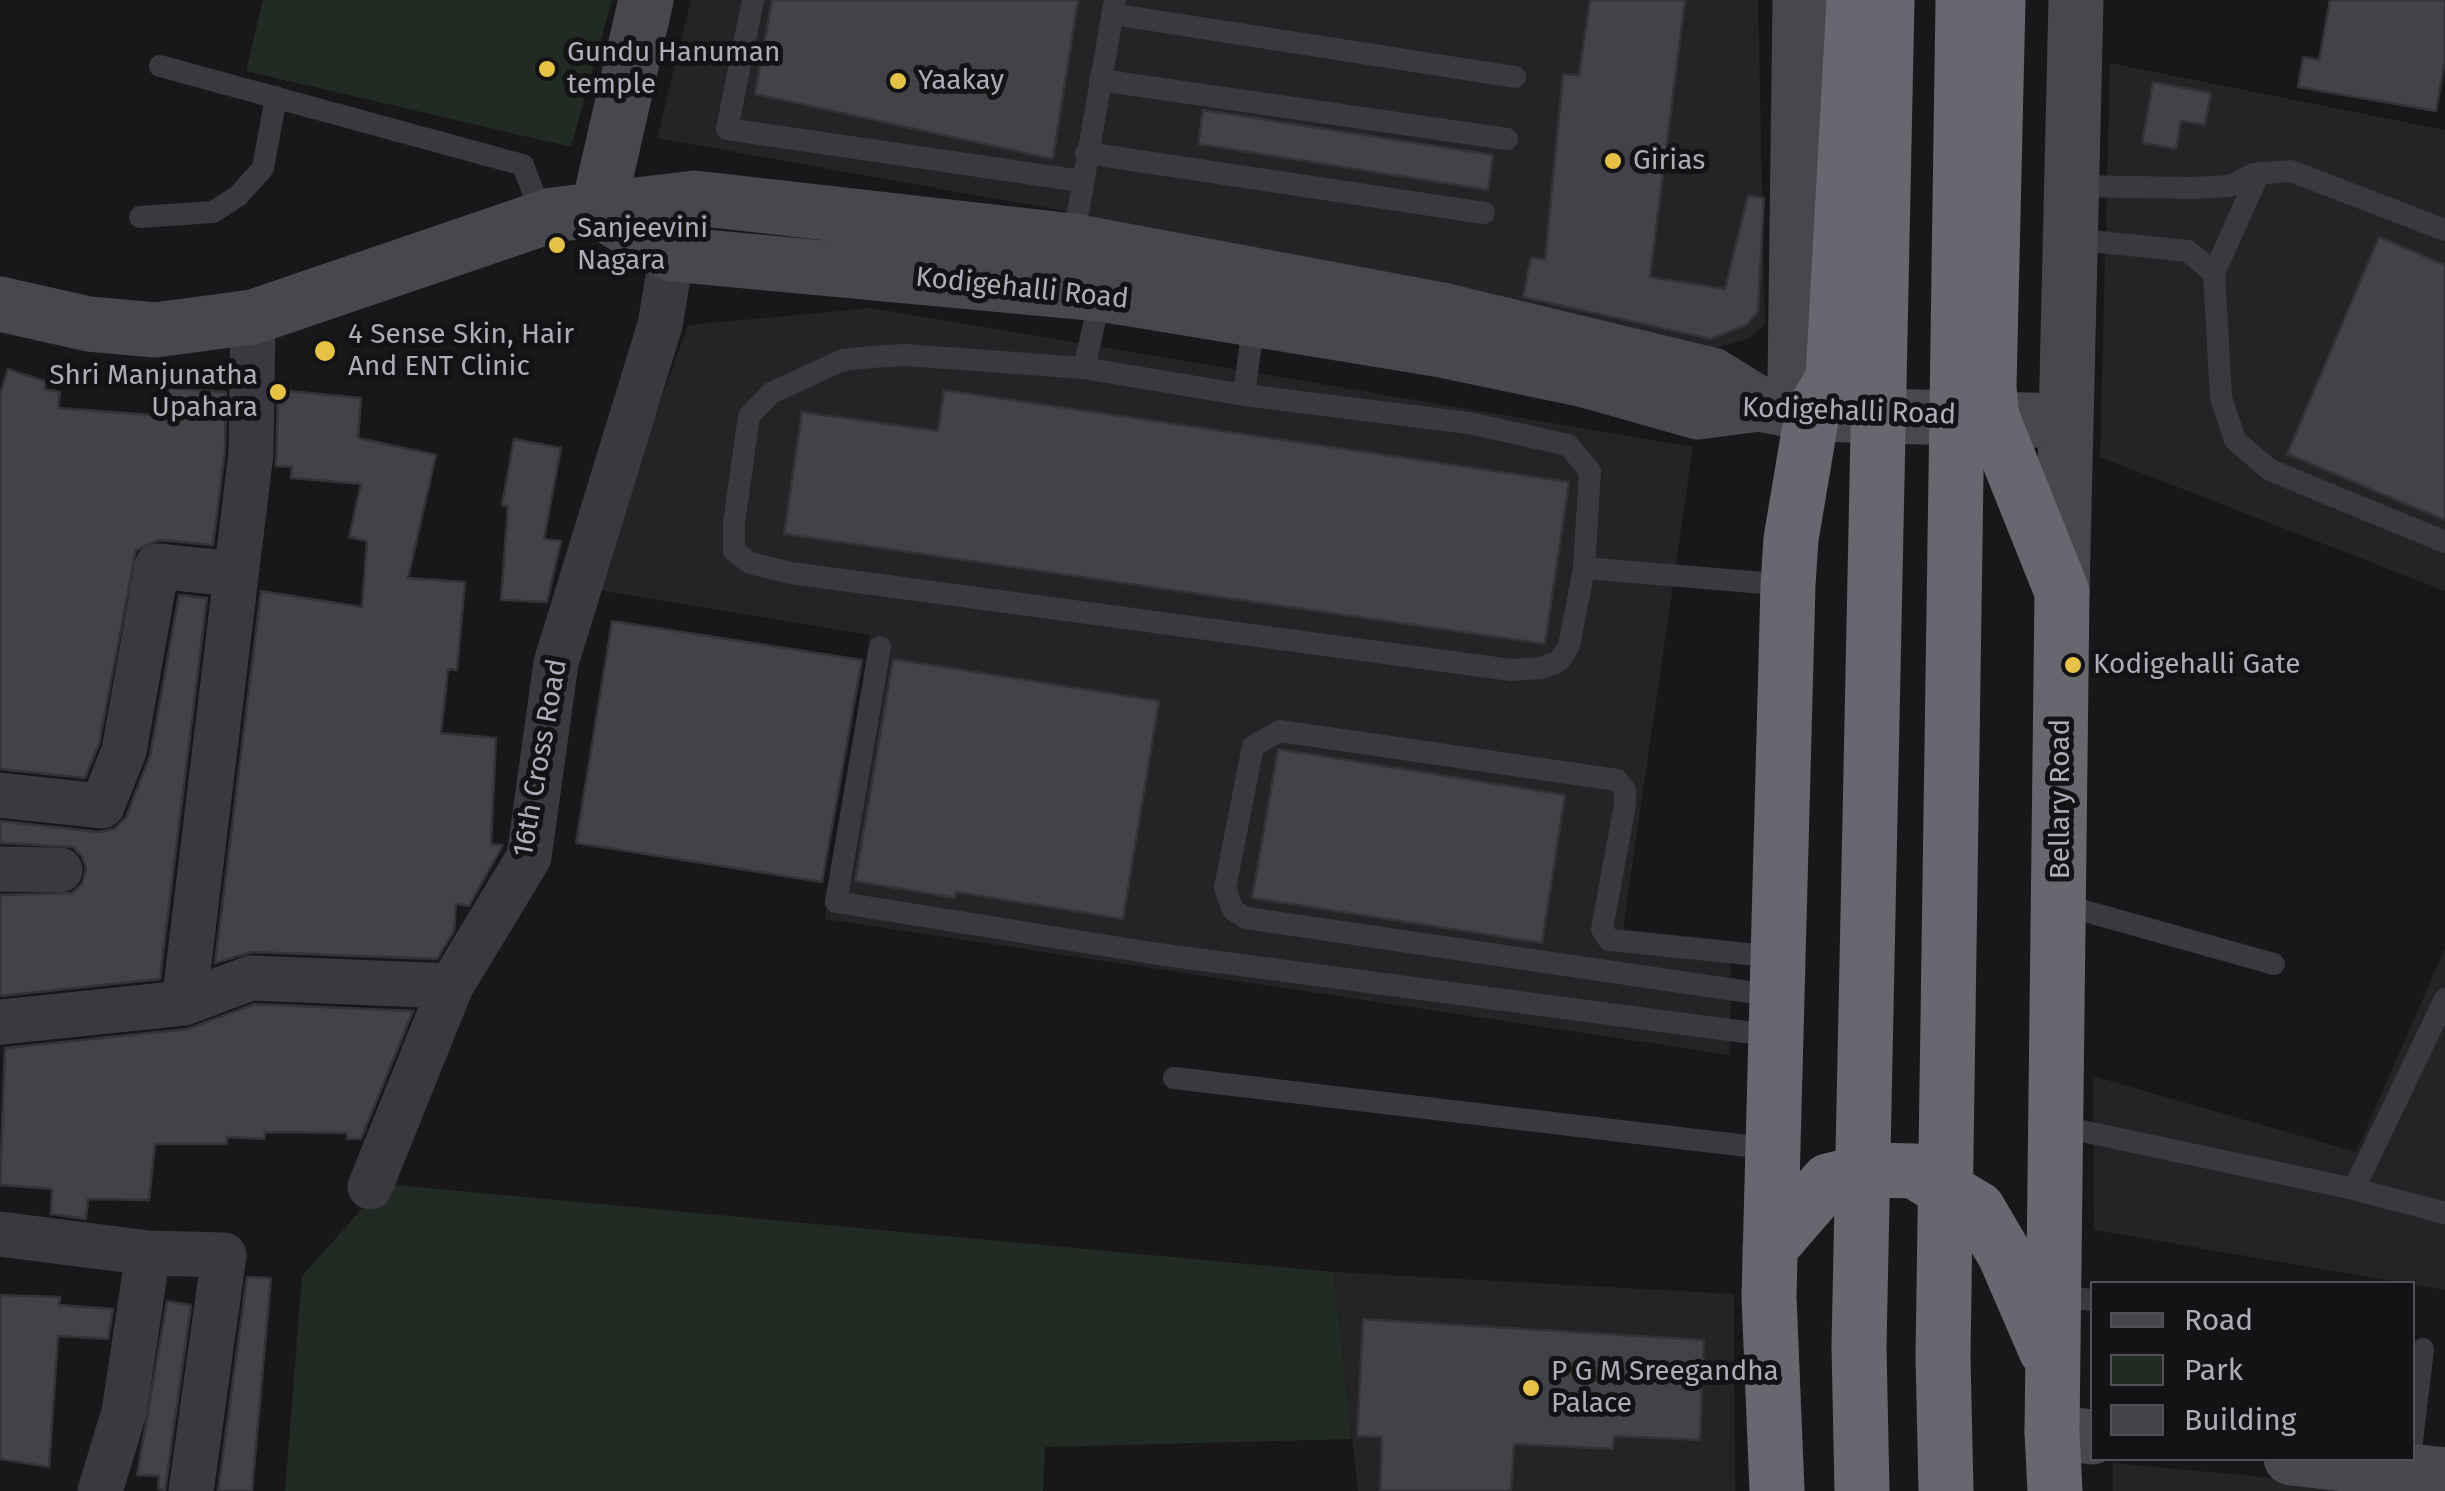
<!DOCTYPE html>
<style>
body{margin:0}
#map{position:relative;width:2445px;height:1491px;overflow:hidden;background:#18181a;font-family:"Fira Sans",sans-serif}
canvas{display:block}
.legend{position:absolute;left:2090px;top:1281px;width:325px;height:180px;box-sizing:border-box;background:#131315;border:2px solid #505157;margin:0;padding:12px 18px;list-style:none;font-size:30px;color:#abaeb9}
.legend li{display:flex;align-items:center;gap:20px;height:50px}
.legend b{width:50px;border:2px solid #505157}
</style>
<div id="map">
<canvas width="2445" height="1491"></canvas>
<ul class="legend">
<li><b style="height:12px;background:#47484e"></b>Road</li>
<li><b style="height:28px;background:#222a24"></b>Park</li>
<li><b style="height:28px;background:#424347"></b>Building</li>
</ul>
</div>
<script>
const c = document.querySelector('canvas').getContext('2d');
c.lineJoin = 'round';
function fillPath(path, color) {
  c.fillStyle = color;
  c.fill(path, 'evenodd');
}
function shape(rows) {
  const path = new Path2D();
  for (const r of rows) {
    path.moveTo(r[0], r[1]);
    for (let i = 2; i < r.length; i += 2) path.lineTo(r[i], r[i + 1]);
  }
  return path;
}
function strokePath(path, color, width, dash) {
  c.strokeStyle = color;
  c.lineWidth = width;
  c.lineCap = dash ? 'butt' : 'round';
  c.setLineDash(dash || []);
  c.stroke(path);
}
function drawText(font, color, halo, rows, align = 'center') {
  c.font = font + ' "Fira Sans",sans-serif';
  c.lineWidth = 10;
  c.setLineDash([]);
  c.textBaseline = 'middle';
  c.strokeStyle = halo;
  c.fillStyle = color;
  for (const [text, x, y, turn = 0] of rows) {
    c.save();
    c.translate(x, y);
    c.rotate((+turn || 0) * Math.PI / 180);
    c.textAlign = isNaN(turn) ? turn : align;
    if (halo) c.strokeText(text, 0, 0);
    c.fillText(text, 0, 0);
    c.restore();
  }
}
const built = shape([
 [691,0,1758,0,1765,325,1748,339,1715,348,1075,213,657,138],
 [2110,63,2445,130,2445,591,2100,457],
 [872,308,1693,447,1623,929,1731,941,1730,1055,825,919,870,635,592,589,688,325],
 [2445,948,2445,1290,2094,1230,2093,1076,2356,1152],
 [1334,1272,1734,1294,1735,1491,1358,1491],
 [2113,1463,2413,1491,2113,1491]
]);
const green = shape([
 [263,0,612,0,571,147,246,71],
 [384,1184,1334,1272,1352,1439,1045,1447,1043,1491,285,1491,302,1276]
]);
const building = shape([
 [772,0,1078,0,1053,159,755,94,772,0],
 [1590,0,1685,0,1650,277,1725,289,1748,195,1764,198,1758,312,1746,325,1711,339,1523,297,1531,257,1545,260,1563,74,1579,75,1590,0],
 [2330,0,2445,0,2445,60,2436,111,2298,87,2303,57,2319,60,2330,0],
 [2153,82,2211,93,2205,125,2181,121,2176,149,2142,143,2153,82],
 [1203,110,1493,155,1488,190,1198,144,1203,110],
 [2379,237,2445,265,2445,520,2287,454,2379,237],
 [8,369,47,382,44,389,60,392,58,408,166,416,168,388,226,392,225,451,213,545,159,540,136,550,99,744,85,778,0,769,0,394,8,369],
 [278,390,361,398,358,438,436,455,408,578,465,582,457,670,448,669,441,733,496,738,491,844,503,845,469,906,456,904,454,931,437,959,252,952,215,963,261,591,362,607,367,541,349,537,361,484,291,478,292,467,276,466,278,390],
 [944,390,1569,482,1545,644,784,534,802,412,938,431,944,390],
 [514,439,561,448,544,539,561,541,547,602,501,600,508,506,502,505,514,439],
 [179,595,207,598,160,979,0,996,0,895,72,893,82,884,86,869,82,856,73,847,0,843,0,821,99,832,114,829,126,817,150,756,179,595],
 [612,621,862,660,822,882,576,843,612,621],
 [893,659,1159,701,1123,919,956,892,955,898,855,881,893,659],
 [1278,749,1565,795,1542,943,1252,898,1278,749],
 [255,1004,413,1011,361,1139,347,1139,347,1133,265,1132,264,1139,227,1137,227,1144,155,1144,149,1200,88,1199,86,1219,51,1214,52,1189,0,1185,5,1048,187,1029,255,1004],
 [247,1277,271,1278,252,1491,218,1491,247,1277],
 [0,1295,60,1297,59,1305,113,1309,108,1339,58,1336,49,1467,0,1459,0,1295],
 [167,1301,191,1305,165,1490,158,1489,159,1476,137,1475,167,1301],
 [1363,1319,1704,1340,1700,1440,1614,1436,1613,1449,1514,1444,1511,1491,1380,1491,1382,1437,1357,1436,1363,1319]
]);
const lane = shape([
 [753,0,727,129,1081,181],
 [1112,14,1515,77],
 [160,66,523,165,543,218],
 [1100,80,1507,139],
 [1086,153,1484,213],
 [2259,173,2214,273,2221,398,2235,440,2270,470,2445,542],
 [2069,186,2192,188,2229,186,2254,174,2291,171,2445,230],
 [140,217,213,212,238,196,263,168,276,97],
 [2071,239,2188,251,2214,273],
 [1073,241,1115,0],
 [1101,294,1084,368,905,355,871,357,843,360,771,393,749,416,734,523,734,551,750,563,791,573,1511,670,1542,668,1559,661,1569,646,1584,568,1788,585],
 [1254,319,1244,395,1469,423,1568,445,1590,471,1584,568],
 [1084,368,1244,395],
 [880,647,836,902,1158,954,1775,1036],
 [2060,904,2274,964],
 [1776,996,1246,918,1233,910,1225,888,1253,746,1280,731,1617,780,1625,790,1625,805,1602,929,1609,940,1777,957],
 [2445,999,2354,1189,2445,1213],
 [1174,1078,1772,1149],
 [2059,1126,2354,1189],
 [2054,1296,2092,1300],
 [2412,1441,2423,1349]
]);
const street = shape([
 [0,795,102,806,124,751,157,566,234,574],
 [0,869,60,870],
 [184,1003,251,453,253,317],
 [0,1022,184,1003,251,978,451,986,529,857,556,663,660,325,672,254],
 [370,1187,451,986],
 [0,1234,148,1253,124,1412,100,1491],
 [148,1253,224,1255,191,1491]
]);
const secondary = shape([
 [1800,0,1795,381,1812,414],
 [598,210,672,254,1101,294,1442,350,1585,380,1698,412,1759,404,1812,414,2065,421],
 [598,210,646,0],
 [0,304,89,324,155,330,253,317,552,215,695,198,1073,241,1442,310,1712,375,1759,404],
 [2062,592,2076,0],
 [2052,1432,2092,1437],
 [2291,1458,2445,1475]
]);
const highway = shape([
 [1998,0,1989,388,1992,417,2062,592,2052,1432,2055,1491],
 [1770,1248,1828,1181,1873,1170,1914,1171,1978,1209,2005,1255,2046,1350],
 [1777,1491,1769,1296,1788,585,1791,539,1812,414,1833,378,1854,0]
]);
const highwayBridge = shape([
 [1862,1491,1859,1346,1887,0],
 [1946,1491,1943,1356,1963,0]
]);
const markers = [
 [547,69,10,"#e5c245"],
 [898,81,10,"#e5c245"],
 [1613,161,10,"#e5c245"],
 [557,245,10,"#e5c245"],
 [325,351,12,"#e5c245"],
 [278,392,10,"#e5c245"],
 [2073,665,10,"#e5c245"],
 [1531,1388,10,"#e5c245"]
];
const poiNames = [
 ["Gundu Hanuman",567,53],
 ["temple",567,85],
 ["Yaakay",918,81],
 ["Girias",1633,161],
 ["Sanjeevini",577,229],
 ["Nagara",577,261],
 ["4 Sense Skin, Hair",348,335],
 ["And ENT Clinic",348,367],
 ["Shri Manjunatha",258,376,"right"],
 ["Upahara",258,408,"right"],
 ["Kodigehalli Gate",2093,665],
 ["P G M Sreegandha",1551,1372],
 ["Palace",1551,1404]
];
const streetNames = [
 ["Kodigehalli Road",1022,289,6],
 ["Kodigehalli Road",1849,412,2],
 ["16th Cross Road",541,758,-80],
 ["Bellary Road",2061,799,-90]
];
fillPath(built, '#242427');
fillPath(green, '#222a24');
fillPath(building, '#424347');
strokePath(building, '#333236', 2.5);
strokePath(lane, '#39393f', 22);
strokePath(street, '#39393f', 45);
strokePath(secondary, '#47484e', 55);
strokePath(highway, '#66676f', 55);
strokePath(highwayBridge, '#66676f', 55);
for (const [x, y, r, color] of markers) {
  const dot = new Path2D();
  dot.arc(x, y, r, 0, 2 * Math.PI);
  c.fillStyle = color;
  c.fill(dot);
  strokePath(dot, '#131315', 4);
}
drawText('28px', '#abaeb9', '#131315', poiNames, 'left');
drawText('28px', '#abaeb9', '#131315', streetNames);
</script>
